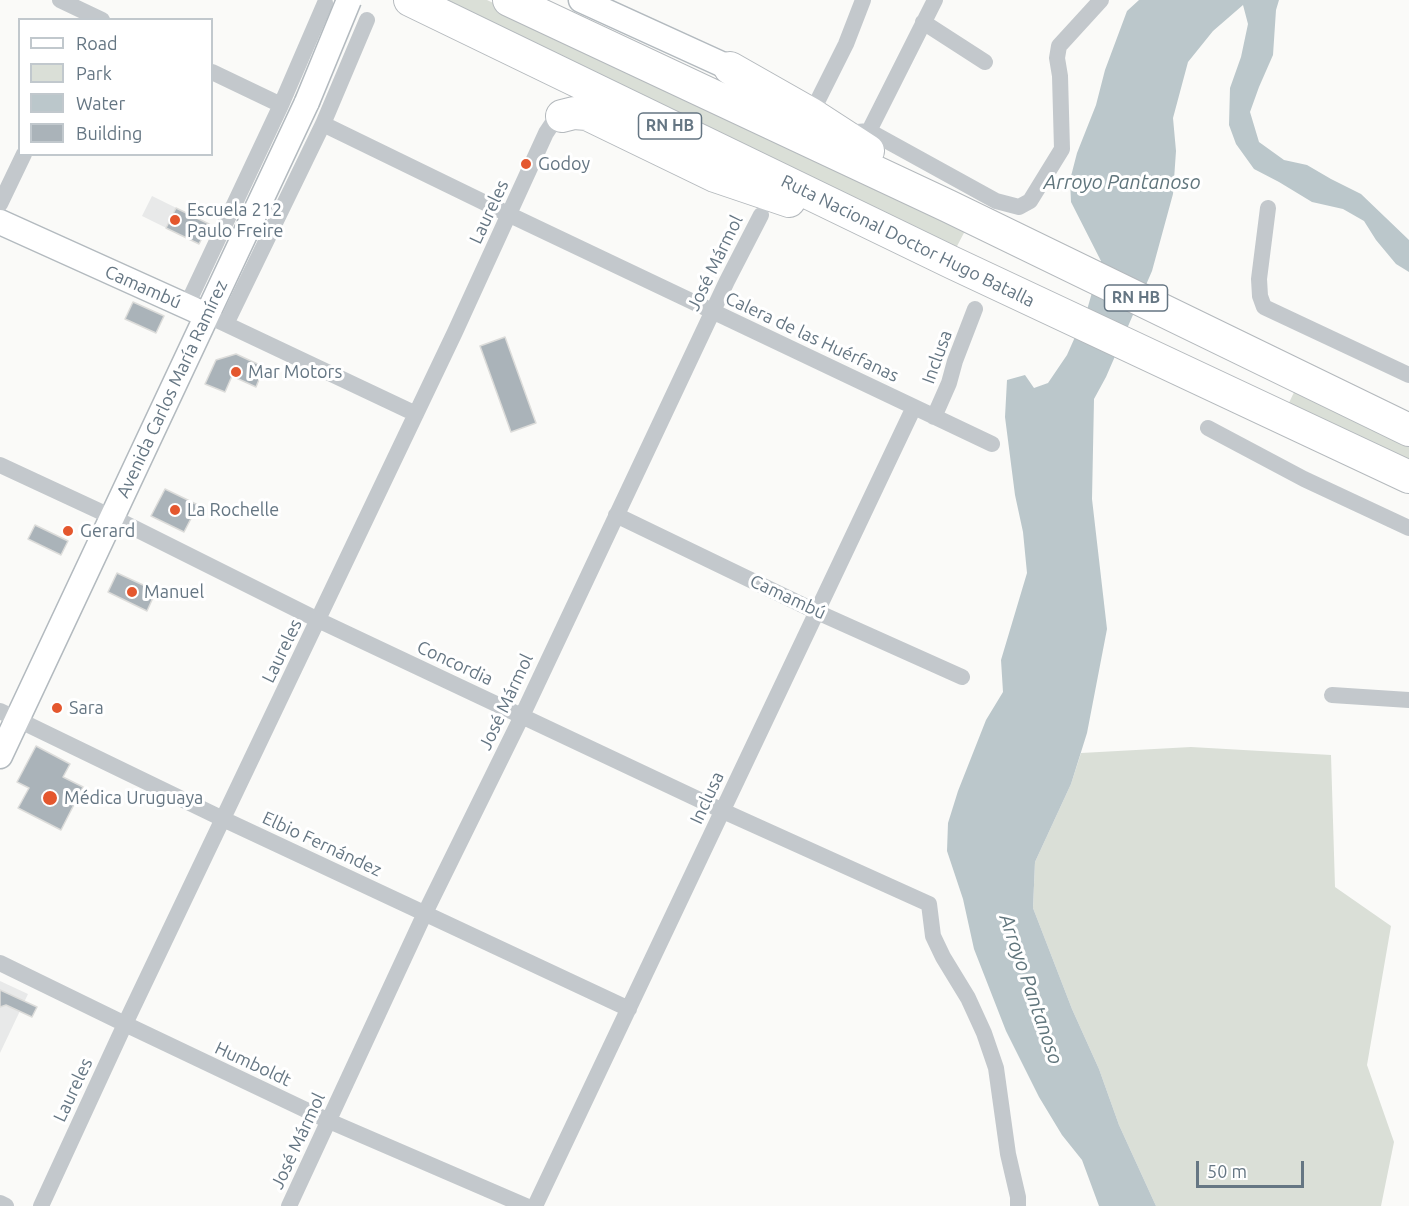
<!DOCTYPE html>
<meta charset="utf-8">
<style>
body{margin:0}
#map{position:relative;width:1409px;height:1206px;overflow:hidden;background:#fafaf8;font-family:Ubuntu,sans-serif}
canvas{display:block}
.legend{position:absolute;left:18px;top:18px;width:195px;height:138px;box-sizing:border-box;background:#fff;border:2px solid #c1c8cd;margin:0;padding:8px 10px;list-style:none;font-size:18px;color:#657683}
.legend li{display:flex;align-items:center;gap:12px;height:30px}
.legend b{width:30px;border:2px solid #c1c8cd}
.scale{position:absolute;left:1196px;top:1161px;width:108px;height:27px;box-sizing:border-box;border:3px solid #657683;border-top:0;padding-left:8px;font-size:18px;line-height:21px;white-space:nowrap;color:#657683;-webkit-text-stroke:4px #fff;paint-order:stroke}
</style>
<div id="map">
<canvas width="1409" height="1206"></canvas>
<ul class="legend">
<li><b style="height:8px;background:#fff"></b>Road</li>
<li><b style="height:16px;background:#dadfd7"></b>Park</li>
<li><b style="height:16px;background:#bbc7cb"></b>Water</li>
<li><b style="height:16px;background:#aab3b9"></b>Building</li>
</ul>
<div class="scale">50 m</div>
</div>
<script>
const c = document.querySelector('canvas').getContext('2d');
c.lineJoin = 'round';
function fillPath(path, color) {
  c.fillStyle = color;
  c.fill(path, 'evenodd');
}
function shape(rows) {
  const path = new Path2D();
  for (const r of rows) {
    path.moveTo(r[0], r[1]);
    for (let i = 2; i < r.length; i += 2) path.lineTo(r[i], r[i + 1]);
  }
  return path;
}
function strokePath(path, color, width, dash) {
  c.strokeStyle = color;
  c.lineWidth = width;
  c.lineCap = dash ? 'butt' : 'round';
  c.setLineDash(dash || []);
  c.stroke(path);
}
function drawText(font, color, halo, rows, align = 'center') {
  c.font = font + ' Ubuntu,sans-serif';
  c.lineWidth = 6;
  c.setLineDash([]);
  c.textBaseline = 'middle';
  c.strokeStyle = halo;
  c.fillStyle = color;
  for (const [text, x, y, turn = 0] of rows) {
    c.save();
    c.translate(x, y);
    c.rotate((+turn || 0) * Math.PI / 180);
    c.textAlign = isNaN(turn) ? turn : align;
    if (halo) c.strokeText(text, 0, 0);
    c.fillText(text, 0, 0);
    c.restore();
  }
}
const built = shape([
 [152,196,209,224,199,244,142,216],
 [0,981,28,994,0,1053]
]);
const green = shape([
 [432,0,487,0,966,229,955,250],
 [1297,386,1409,441,1409,465,1287,407],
 [1191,747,1331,755,1335,887,1391,926,1367,1065,1394,1142,1381,1206,1156,1206,1119,1125,1099,1069,1072,1009,1033,908,1035,862,1071,784,1081,753]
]);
const water = shape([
 [1139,0,1279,0,1276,10,1273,55,1259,87,1250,112,1259,142,1284,160,1307,165,1331,179,1361,194,1409,240,1409,272,1396,264,1376,240,1364,221,1343,209,1312,202,1279,182,1254,169,1236,144,1229,125,1230,88,1241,57,1248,24,1243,5,1213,31,1188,62,1173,118,1176,151,1173,194,1152,271,1106,377,1094,399,1092,499,1107,629,1087,733,1071,784,1035,862,1033,908,1072,1009,1099,1069,1119,1125,1156,1206,1099,1206,1082,1160,1062,1135,1039,1097,1006,1031,974,949,963,899,947,851,948,823,958,791,986,720,1003,692,1001,660,1027,573,1023,532,1015,495,1005,417,1007,380,1025,375,1034,388,1048,383,1067,355,1087,310,1101,261,1071,202,1070,180,1077,153,1096,105,1105,70,1127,11]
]);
const building = shape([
 [176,208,209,224,199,244,166,228,176,208],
 [133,302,164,316,156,333,125,319,133,302],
 [505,337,536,423,511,432,480,346,505,337],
 [236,354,264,367,256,387,232,376,225,392,205,384,216,360,236,354],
 [165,489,198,505,184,532,151,516,165,489],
 [35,525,68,541,61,555,28,539,35,525],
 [117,573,156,591,147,611,108,592,117,573],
 [36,746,70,764,63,777,83,787,61,830,18,808,29,788,17,782,36,746],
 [0,990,37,1007,32,1017,6,1005,0,1007,0,990]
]);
const street = shape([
 [60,0,102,20],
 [923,22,985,62],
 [212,72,281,105],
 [811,114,846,44,863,0],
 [323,124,510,215,992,444],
 [869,131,935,0],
 [846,133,869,131,996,201,1019,207,1030,201,1062,149,1060,76,1057,58,1059,46,1101,0],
 [0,204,24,154],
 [1268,208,1259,279,1260,296,1264,307,1409,375],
 [186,307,281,105,325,3],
 [215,319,416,414],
 [226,324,323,124,367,20],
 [934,417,949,383,955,361,975,309],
 [1208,428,1304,479,1409,528],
 [0,465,112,517,318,620,723,811,929,904,933,936,943,957,968,998,984,1033,996,1068,1008,1154,1018,1197,1018,1206],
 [616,515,817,612,962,677],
 [1332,695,1409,700],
 [0,711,223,819,629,1009],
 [0,963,125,1024,329,1121,526,1206],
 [0,1203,6,1206],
 [41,1206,125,1024,455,332,546,133,552,124,562,116],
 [289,1206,425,913,522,716,727,281,761,215],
 [535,1206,914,407]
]);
const secondary = shape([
 [581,0,730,68],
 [0,222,206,315],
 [0,756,307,102]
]);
const highway = shape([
 [410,0,953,263,1409,477],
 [509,0,948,206,1409,430],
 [730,68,811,114,868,151],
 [562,116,574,113,587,114,715,176,789,201]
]);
const secondaryBridge = shape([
 [307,102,349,0]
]);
const markers = [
 [526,164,6,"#e4572e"],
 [175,220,6,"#e4572e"],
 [236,372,6,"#e4572e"],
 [175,510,6,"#e4572e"],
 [68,531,6,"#e4572e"],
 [132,592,6,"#e4572e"],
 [57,708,6,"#e4572e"],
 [50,798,8,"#e4572e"]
];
const shields = [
 [670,126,63],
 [1136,298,63]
];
const shieldNames = [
 ["RN HB",670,126],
 ["RN HB",1136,298]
];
const poiNames = [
 ["Godoy",538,164],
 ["Escuela 212",187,210],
 ["Paulo Freire",187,231],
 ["Mar Motors",248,372],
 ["La Rochelle",187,510],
 ["Gerard",80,531],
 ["Manuel",144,592],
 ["Sara",69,708],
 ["Médica Uruguaya",64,798]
];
const streetNames = [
 ["Laureles",489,212,-65],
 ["Ruta Nacional Doctor Hugo Batalla",908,241,26],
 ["José Mármol",715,263,-64],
 ["Camambú",143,287,24],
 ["Calera de las Huérfanas",812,337,25],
 ["Inclusa",937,357,-70],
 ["Avenida Carlos María Ramírez",172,389,-65],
 ["Camambú",788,597,25],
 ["Laureles",282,651,-64],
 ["Concordia",455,663,25],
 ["José Mármol",506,702,-65],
 ["Inclusa",707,798,-65],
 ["Elbio Fernández",322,844,25],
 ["Humboldt",253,1064,25],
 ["Laureles",73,1090,-65],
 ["José Mármol",298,1141,-65]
];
const waterNames = [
 ["Arroyo Pantanoso",1122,182],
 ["Arroyo Pantanoso",1031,989,71]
];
fillPath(built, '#e8e9e9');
fillPath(green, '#dadfd7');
fillPath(water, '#bbc7cb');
fillPath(building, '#aab3b9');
strokePath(building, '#dcdcda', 1.5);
strokePath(secondary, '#b3babf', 27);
strokePath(highway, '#b4b9bd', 34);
strokePath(street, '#c3c8cc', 16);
strokePath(secondary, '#fff', 24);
strokePath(highway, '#fff', 32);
strokePath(secondaryBridge, '#b3babf', 27, []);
strokePath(secondaryBridge, '#fff', 24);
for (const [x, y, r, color] of markers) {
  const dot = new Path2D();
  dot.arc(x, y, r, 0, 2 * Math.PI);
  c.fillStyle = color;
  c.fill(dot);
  strokePath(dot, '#fff', 2);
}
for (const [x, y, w] of shields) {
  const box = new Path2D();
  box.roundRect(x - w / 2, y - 13, w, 26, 4.5);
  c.fillStyle = '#fff';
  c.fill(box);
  strokePath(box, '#657683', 1.5);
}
drawText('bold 16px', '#657683', null, shieldNames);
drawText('18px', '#657683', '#fff', poiNames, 'left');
drawText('18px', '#657683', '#fff', streetNames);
drawText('italic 20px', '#60757c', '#fff', waterNames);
</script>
